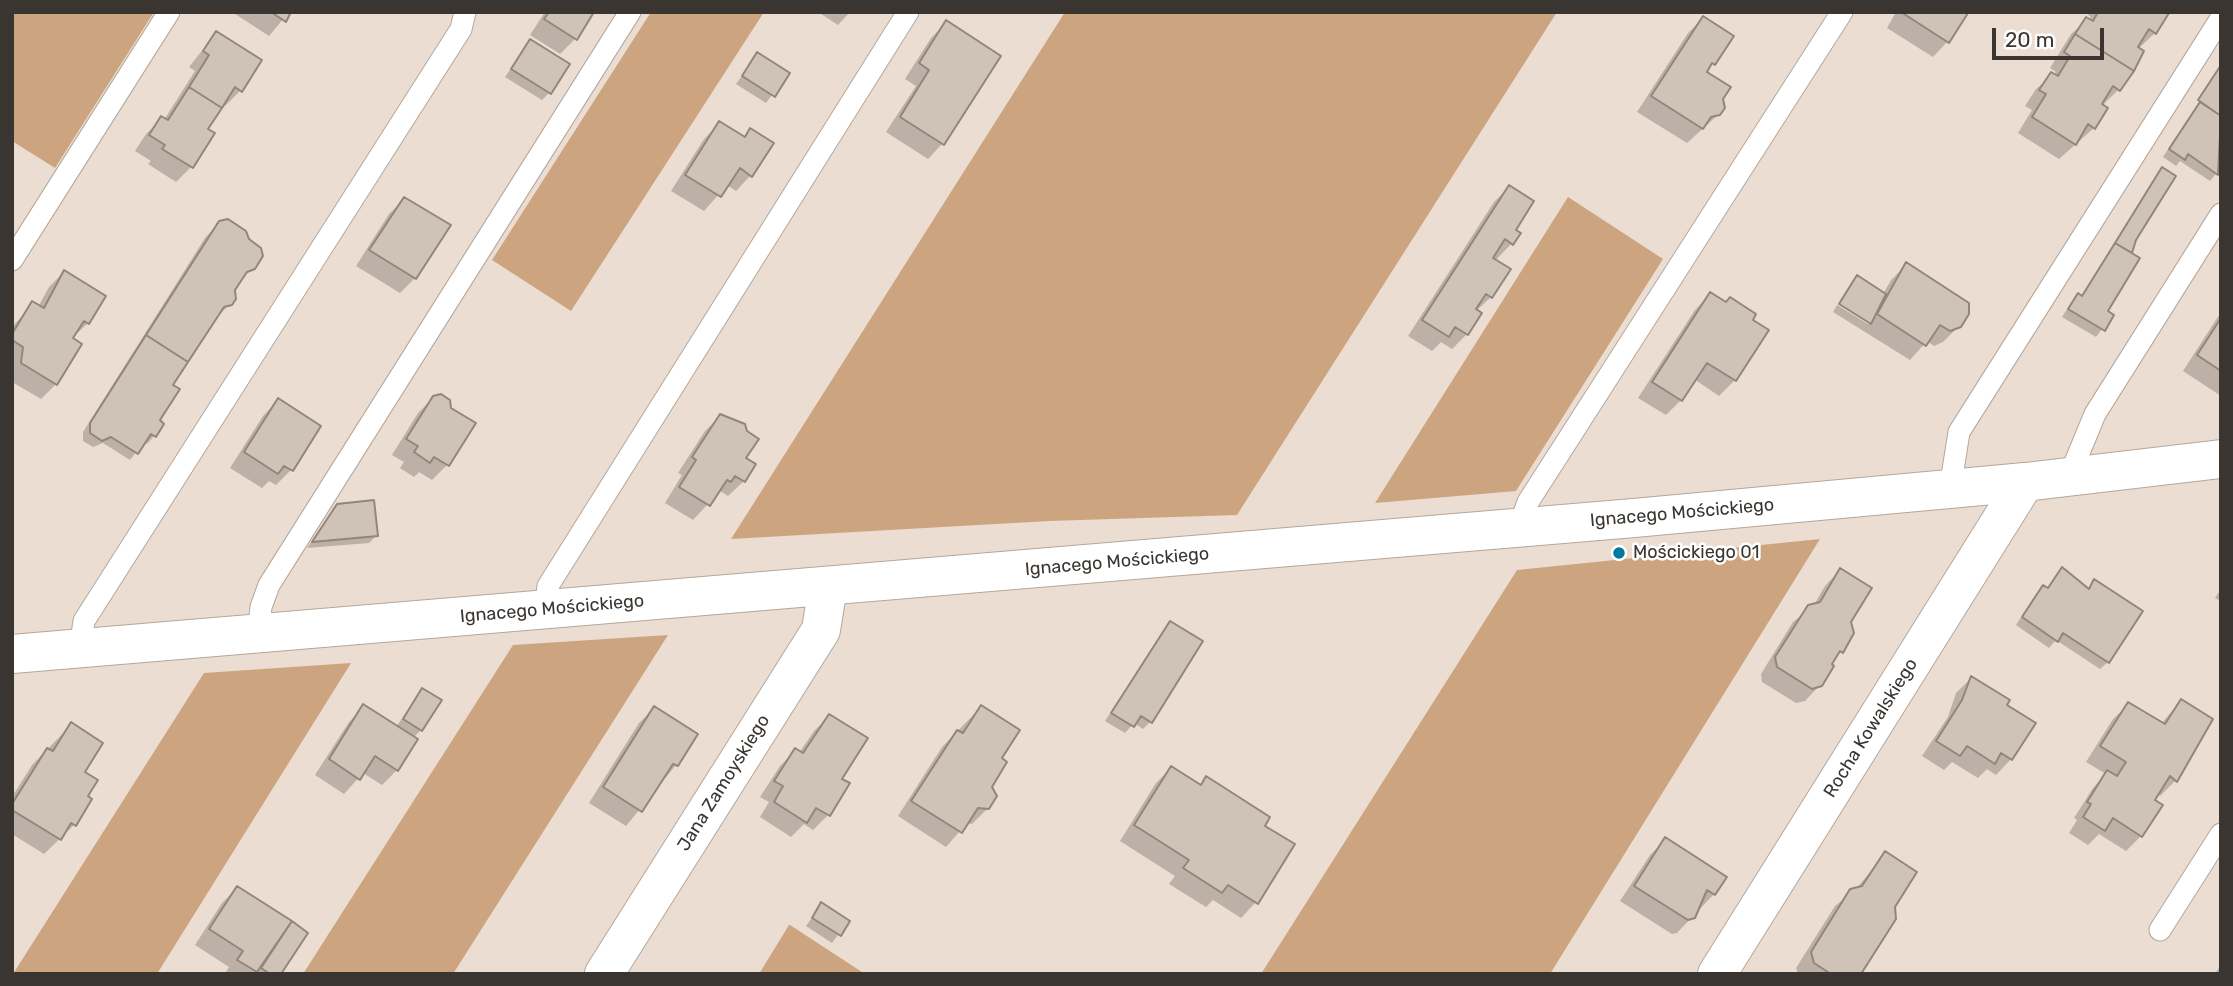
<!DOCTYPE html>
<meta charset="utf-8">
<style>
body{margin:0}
#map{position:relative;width:2233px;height:986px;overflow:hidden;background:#ebddd1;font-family:Rubik,sans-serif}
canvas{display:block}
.frame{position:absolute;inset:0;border:14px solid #3a3530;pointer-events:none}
.scale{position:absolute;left:1992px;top:28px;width:112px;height:32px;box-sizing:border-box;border:4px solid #3a3530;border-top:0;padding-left:9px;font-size:21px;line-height:24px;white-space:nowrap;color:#3a3530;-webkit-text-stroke:5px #fff;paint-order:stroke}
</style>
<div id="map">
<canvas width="2233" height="986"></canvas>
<div class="frame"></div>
<div class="scale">20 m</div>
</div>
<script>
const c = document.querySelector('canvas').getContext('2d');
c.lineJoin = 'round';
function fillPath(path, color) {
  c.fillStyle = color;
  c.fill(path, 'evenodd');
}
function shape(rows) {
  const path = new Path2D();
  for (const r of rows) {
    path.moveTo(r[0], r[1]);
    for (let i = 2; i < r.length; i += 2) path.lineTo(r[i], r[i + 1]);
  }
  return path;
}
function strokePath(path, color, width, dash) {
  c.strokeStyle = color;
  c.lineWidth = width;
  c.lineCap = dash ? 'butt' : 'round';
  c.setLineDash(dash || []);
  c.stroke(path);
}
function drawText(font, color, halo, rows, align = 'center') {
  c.font = font + ' Rubik,sans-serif';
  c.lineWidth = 5;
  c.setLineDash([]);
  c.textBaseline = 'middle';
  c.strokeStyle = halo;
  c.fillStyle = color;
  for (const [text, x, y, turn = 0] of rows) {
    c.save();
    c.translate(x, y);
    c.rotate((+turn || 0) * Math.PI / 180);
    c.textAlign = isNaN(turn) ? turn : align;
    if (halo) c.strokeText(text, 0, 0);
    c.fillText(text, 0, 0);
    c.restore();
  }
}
const green = shape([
 [12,12,154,12,55,168,12,141],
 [651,12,764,12,571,311,492,260],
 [1065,12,1557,12,1237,515,1049,521,731,539],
 [1568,197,1663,259,1516,491,1375,503],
 [1820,539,1550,974,1261,974,1517,570],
 [668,635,453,974,303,974,513,645],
 [351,663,157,974,13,974,204,673],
 [789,925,790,925,865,974,759,974]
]);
const shadow = shape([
 [232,12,289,12,269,36],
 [545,12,592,12,575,39,560,54,530,35],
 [818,12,850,12,838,25],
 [1896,12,1966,12,1948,41,1933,57,1887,28],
 [2085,12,2164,12,2155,33,2138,49,2118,90,2102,106,2094,128,2059,159,2018,133,2032,110,2025,106,2036,89,2056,72,2050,68,2071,34,2091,17],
 [1703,18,1705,72,1721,99,1719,114,1687,143,1637,112,1688,33],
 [946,23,943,143,928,159,886,132,916,86,905,79,931,38],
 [216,33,240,91,225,106,222,104,206,129,191,167,176,182,148,164,151,161,135,151,146,134,162,118,164,120,195,71,189,67],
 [530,41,549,93,542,100,505,77],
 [758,54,788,73,766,103,736,84],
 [2221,68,2221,168,2210,181,2180,161,2176,166,2163,157],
 [719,124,743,138,751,130,751,175,736,191,727,185,704,211,671,191,704,139],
 [2162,169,2106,312,2112,316,2096,337,2062,317,2071,303,2081,297],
 [1509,187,1512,243,1495,261,1491,297,1476,311,1467,334,1452,349,1441,342,1432,351,1408,336,1494,202],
 [404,199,415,278,400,293,356,266,389,214],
 [220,222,253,268,236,284,230,304,215,319,171,386,158,421,162,424,154,436,147,444,144,442,130,460,103,443,93,447,83,441,83,432,205,238],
 [1906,265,1959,326,1943,342,1934,346,1927,341,1910,360,1833,312,1837,305,1868,324,1868,320,1839,302,1850,285,1857,277,1883,294,1891,280],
 [64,272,88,323,71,339,56,384,41,399,12,382,12,327,33,304,38,307,49,287],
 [1710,294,1766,331,1735,380,1719,396,1694,379,1681,400,1666,415,1638,398,1695,310],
 [2221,312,2221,396,2183,371],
 [434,397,447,465,432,480,419,472,414,477,400,468,404,462,392,455,418,413],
 [278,400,319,427,291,470,276,485,269,481,262,488,230,468,263,416],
 [720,416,744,459,744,481,728,496,720,491,693,520,665,503,682,475,678,473,705,431],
 [337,505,376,536,369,543,307,548],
 [2062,569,2087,589,2095,582,2108,662,2100,669,2056,640,2049,648,2016,625,2036,594,2044,587,2047,589],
 [1840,570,1850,622,1820,685,1805,701,1796,703,1762,682,1761,674,1793,622,1814,605,1825,586],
 [2221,589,2221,601,2215,598],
 [1170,623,1150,722,1143,729,1134,723,1125,733,1105,721],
 [1971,678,2033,723,2011,759,1996,775,1987,769,1978,778,1952,762,1944,770,1922,756,1948,717,1956,693],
 [422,690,421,730,413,738,397,770,382,785,363,773,344,794,315,775,349,722,364,707,396,727],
 [2181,701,2210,719,2175,781,2160,796,2157,793,2141,836,2126,851,2099,834,2088,845,2069,833,2077,820,2074,818,2093,788,2106,774,2086,762,2113,719,2129,704,2161,724],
 [981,707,999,758,990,787,988,808,972,824,967,823,946,847,898,816,942,747],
 [654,708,676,765,626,826,589,803,639,723],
 [829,716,840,779,828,815,813,830,804,824,791,837,760,817,769,802,760,797,780,766,795,751,799,753,814,731],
 [71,725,86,797,74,825,44,854,12,834,12,797,32,765],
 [1171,768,1199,786,1206,778,1263,826,1256,902,1241,918,1213,900,1206,907,1169,884,1175,876,1120,841,1156,783],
 [1665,840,1714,894,1677,933,1672,934,1620,901,1650,855],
 [1885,854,1893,906,1859,974,1798,974,1796,968,1835,906,1856,889],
 [237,888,306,933,279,974,225,974,229,967,195,945,222,903],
 [821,905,848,921,832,943,806,926],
 [2221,964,2221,974,2215,974]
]);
const building = shape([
 [271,12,291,12,286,22,271,12],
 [549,12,594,12,577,40,544,19,549,12],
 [1901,12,1967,12,1968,13,1949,43,1901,12],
 [2098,12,2168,12,2169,13,2156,34,2149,29,2138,47,2144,51,2134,71,2075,34,2086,17,2093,21,2098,12],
 [1703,16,1734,36,1715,65,1712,63,1707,72,1731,87,1723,99,1725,108,1720,115,1711,117,1703,129,1651,96,1703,16],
 [946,20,1001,56,944,145,900,117,929,70,919,63,946,20],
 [216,31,262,60,242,92,235,87,222,108,189,87,209,55,203,51,216,31],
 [2075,34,2134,71,2120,91,2113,86,2102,104,2108,108,2095,129,2088,124,2076,145,2032,117,2046,94,2039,90,2051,72,2058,76,2070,56,2064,52,2075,34],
 [530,39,570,64,551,94,511,69,530,39],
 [757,52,790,73,775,97,742,76,757,52],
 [2221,65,2221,116,2198,100,2221,65],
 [189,87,222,108,208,129,215,133,193,168,162,149,165,145,149,135,161,116,168,120,189,87],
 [2200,102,2221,116,2218,175,2188,154,2185,160,2169,149,2200,102],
 [719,121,745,137,750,128,774,143,752,177,740,168,721,197,685,175,719,121],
 [2162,167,2176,176,2136,240,2132,253,2115,243,2162,167],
 [1509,185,1534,201,1516,230,1521,233,1513,245,1505,239,1493,258,1511,269,1492,298,1486,294,1476,309,1482,313,1468,335,1455,327,1449,337,1422,320,1509,185],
 [404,197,451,225,416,279,369,250,404,197],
 [228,219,246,231,249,239,261,248,263,256,255,269,247,272,235,290,236,299,232,305,224,307,188,362,146,335,219,221,228,219],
 [2115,243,2140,258,2108,311,2114,315,2105,331,2068,309,2078,293,2082,296,2115,243],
 [1906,262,1969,303,1969,314,1961,327,1950,331,1940,325,1926,346,1877,314,1906,262],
 [64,270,106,296,89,324,84,321,73,338,82,344,57,385,21,363,23,347,12,340,12,334,32,301,44,308,64,270],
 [1857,275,1886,294,1871,324,1839,304,1857,275],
 [1710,292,1726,302,1730,297,1756,314,1753,320,1769,330,1736,381,1707,363,1682,401,1652,382,1710,292],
 [2221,318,2221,371,2197,355,2221,318],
 [146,335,188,362,173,385,180,389,160,420,164,424,156,437,151,434,138,454,111,437,102,441,90,433,90,423,146,335],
 [441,394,450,400,451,408,476,423,449,466,434,457,430,463,414,452,418,446,406,439,433,396,441,394],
 [278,398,321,426,293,471,284,466,278,474,244,452,278,398],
 [720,414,745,424,747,431,759,439,746,458,756,464,745,482,735,476,731,482,727,480,710,506,679,487,696,460,692,457,720,414],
 [374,500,378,536,312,542,337,504,374,500],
 [2062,567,2089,589,2094,579,2143,611,2109,663,2063,633,2058,642,2022,617,2043,585,2048,588,2062,567],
 [1840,568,1872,588,1851,622,1854,633,1843,653,1840,651,1832,664,1834,666,1822,686,1812,689,1777,667,1775,657,1808,605,1820,602,1840,568],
 [1170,621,1203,641,1152,723,1141,716,1134,727,1111,713,1170,621],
 [1971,676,2010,700,2007,705,2036,723,2012,760,2001,753,1995,764,1967,746,1960,756,1936,741,1962,700,1971,676],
 [422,688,442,700,422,731,403,719,422,688],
 [2181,699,2213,719,2177,782,2170,776,2155,800,2163,805,2142,837,2113,818,2105,831,2083,817,2091,804,2087,802,2107,770,2117,776,2126,762,2100,746,2128,702,2165,724,2181,699],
 [363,704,418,739,398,771,375,756,360,780,329,759,363,704],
 [981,705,1020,730,1002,758,1007,762,992,787,997,796,989,809,978,808,962,833,911,801,957,730,963,733,981,705],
 [654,706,698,734,678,766,673,764,642,812,603,787,654,706],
 [829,714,868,738,842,779,850,783,830,816,816,808,807,823,774,802,783,786,774,781,795,748,803,753,829,714],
 [71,722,103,743,85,772,98,780,88,796,92,799,76,826,71,823,61,840,12,810,12,804,47,748,53,751,71,722],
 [1171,766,1201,785,1206,776,1270,817,1265,826,1295,844,1258,904,1228,885,1222,893,1183,868,1189,860,1134,825,1171,766],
 [1665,837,1727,877,1715,895,1707,890,1695,918,1688,920,1634,886,1665,837],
 [1885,851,1917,872,1895,907,1896,919,1861,974,1831,974,1814,963,1811,952,1850,889,1862,886,1885,851],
 [237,886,292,921,257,972,237,960,243,951,209,929,237,886],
 [821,902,850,921,841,936,812,918,821,902],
 [292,921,308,933,281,974,270,974,261,968,292,921]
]);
const lane = shape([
 [12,260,169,12],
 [2069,477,2095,414,2221,214],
 [1950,489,1959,432,2221,18],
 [1519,527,1528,502,1842,12],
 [545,610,548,586,908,12],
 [258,634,261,607,269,585,630,12],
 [80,648,84,621,461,29,465,12],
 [2160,930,2221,834]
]);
const street = shape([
 [604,974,821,630,828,586],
 [1717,974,2025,482]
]);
const secondary = shape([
 [12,654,1634,518,2025,482,2221,459]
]);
const markers = [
 [1619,553,7,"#0079a1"]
];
const streetNames = [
 ["Ignacego Mościckiego",1682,513,-5],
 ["Ignacego Mościckiego",1117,562,-5],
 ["Ignacego Mościckiego",552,609,-5],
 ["Rocha Kowalskiego",1871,728,-58],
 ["Jana Zamoyskiego",724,783,-58]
];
const poiNames = [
 ["Mościckiego 01",1633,553]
];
fillPath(green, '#cca580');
fillPath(shadow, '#0003');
fillPath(building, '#cfc2b6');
strokePath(building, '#92867b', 2);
strokePath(lane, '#b4a79b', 23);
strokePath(street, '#b4a79b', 40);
strokePath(secondary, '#b4a79b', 40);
strokePath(lane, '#fff', 21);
strokePath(street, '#fff', 38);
strokePath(secondary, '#fff', 38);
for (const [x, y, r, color] of markers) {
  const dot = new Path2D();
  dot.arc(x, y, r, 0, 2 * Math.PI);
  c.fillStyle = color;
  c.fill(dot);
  strokePath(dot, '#fff', 2.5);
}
drawText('18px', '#3a3530', '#fff', streetNames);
drawText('18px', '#3a3530', '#fff', poiNames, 'left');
</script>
